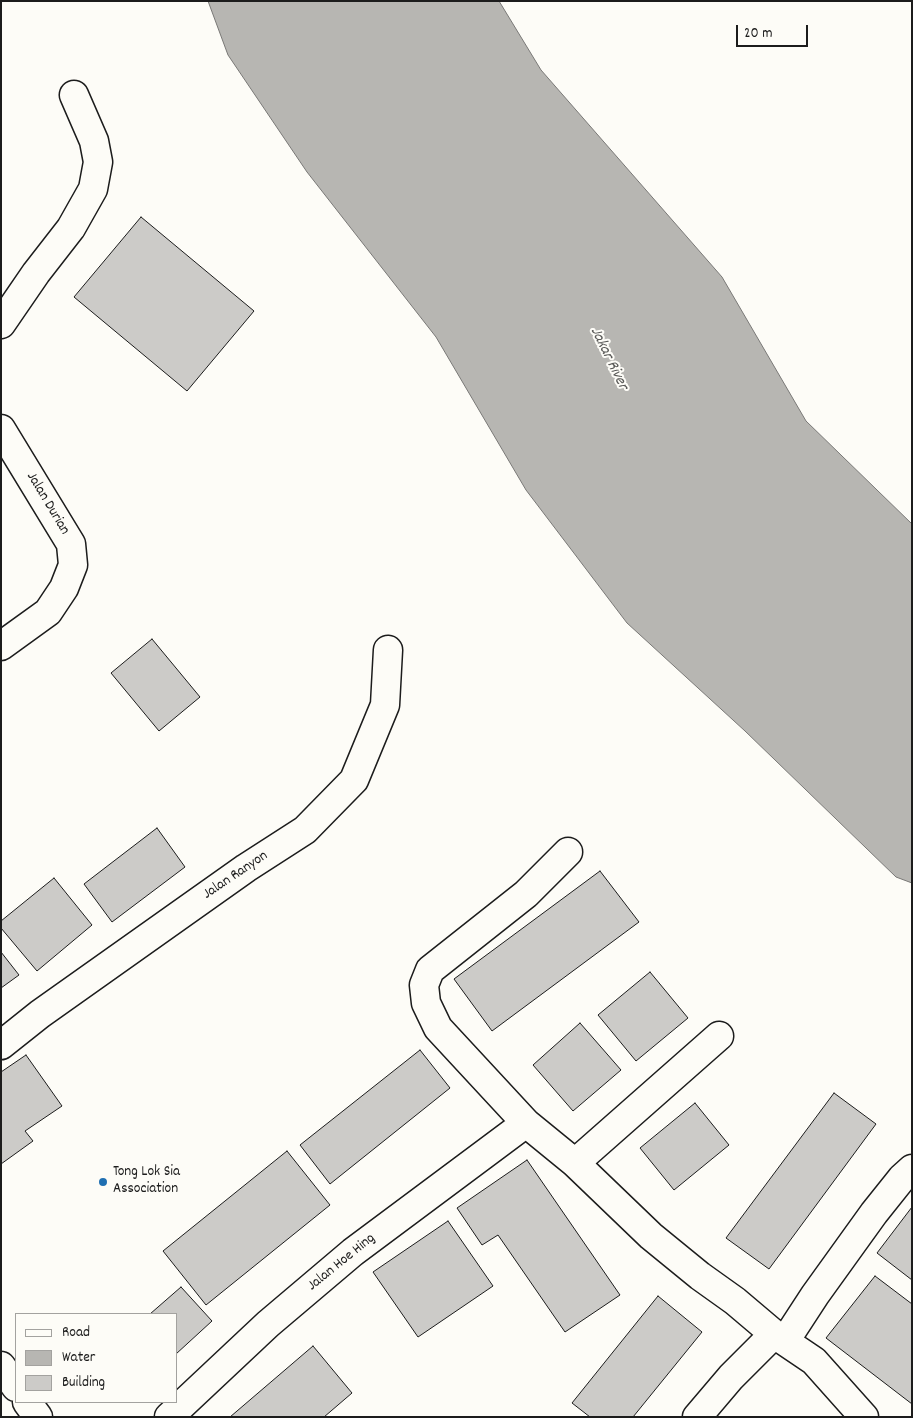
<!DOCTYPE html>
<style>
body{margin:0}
#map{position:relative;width:913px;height:1418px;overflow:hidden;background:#fdfcf7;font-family:Dekko,sans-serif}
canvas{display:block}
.frame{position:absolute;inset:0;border:2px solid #1c1c1c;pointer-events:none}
.legend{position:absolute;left:15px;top:1313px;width:162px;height:90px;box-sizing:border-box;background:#fdfcf7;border:1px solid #a3a29f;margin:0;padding:6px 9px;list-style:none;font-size:15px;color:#1c1c1c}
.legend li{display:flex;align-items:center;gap:10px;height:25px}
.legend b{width:25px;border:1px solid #a3a29f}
.scale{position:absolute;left:736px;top:25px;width:72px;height:22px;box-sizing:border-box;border:2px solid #1c1c1c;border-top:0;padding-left:6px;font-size:15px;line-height:18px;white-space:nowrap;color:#1c1c1c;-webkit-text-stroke:4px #fdfcf7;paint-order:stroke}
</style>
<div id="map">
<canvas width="913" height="1418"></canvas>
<div class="frame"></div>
<ul class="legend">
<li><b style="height:6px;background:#fdfcf7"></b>Road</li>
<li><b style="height:14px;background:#b7b6b2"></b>Water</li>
<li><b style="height:14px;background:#cccbc8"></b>Building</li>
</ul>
<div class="scale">20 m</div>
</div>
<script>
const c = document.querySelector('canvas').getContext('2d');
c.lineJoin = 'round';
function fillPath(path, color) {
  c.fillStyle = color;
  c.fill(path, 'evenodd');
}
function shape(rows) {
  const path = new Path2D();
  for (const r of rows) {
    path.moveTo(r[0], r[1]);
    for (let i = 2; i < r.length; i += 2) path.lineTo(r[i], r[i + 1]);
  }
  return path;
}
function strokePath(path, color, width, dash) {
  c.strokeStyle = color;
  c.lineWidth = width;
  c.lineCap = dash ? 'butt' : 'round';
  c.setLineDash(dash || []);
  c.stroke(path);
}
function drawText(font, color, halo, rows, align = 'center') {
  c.font = font + ' Dekko,sans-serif';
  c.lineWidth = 4;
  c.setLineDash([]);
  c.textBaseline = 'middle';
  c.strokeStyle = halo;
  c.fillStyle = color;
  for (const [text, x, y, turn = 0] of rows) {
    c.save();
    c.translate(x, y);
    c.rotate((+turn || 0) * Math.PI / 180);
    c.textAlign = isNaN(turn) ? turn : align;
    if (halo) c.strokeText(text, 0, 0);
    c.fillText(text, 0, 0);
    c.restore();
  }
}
const water = shape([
 [208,1,499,1,541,70,722,277,806,421,912,524,912,883,896,877,745,731,627,623,526,490,436,337,307,172,228,55,208,1]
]);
const building = shape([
 [141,217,254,311,187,391,74,297,141,217],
 [152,639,200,697,159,731,111,673,152,639],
 [157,828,185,867,112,922,84,884,157,828],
 [600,871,639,922,492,1031,454,979,600,871],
 [54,878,92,925,37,971,1,928,1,921,54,878],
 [1,952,19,975,1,988,1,952],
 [650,972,688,1018,636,1061,598,1015,650,972],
 [580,1023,621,1070,573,1111,533,1065,580,1023],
 [420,1050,450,1088,330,1184,300,1145,420,1050],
 [26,1055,62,1106,25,1131,33,1141,1,1164,1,1072,26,1055],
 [834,1093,876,1124,769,1269,726,1238,834,1093],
 [695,1103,729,1145,674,1190,640,1148,695,1103],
 [287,1151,330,1205,206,1305,163,1251,287,1151],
 [527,1160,620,1295,565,1332,498,1235,482,1245,457,1208,527,1160],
 [912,1207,912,1280,877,1253,912,1207],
 [448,1221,493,1286,418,1337,373,1272,448,1221],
 [875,1276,912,1304,912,1404,826,1338,875,1276],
 [181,1287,212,1321,176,1354,176,1314,150,1314,181,1287],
 [658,1296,702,1332,633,1417,590,1417,572,1403,658,1296],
 [313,1346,352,1393,324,1417,230,1417,313,1346]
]);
const minor = shape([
 [1,324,36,273,71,228,93,189,98,162,94,141,74,95],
 [1,429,71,544,73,565,64,588,48,612,1,646],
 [568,852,526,894,430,970,424,985,426,1003,438,1028,526,1123,575,1163,651,1236,700,1276,735,1301,774,1334,814,1361,864,1417],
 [1,1045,40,1014,174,919,246,868,305,830,354,780,385,705,388,650],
 [575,1163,719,1036],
 [785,1341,815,1295,874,1213,902,1178,912,1169],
 [169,1417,268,1324,353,1252,526,1123],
 [697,1417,731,1377,774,1334]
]);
const primary = shape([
 [1,1366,16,1387],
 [27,1402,38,1417]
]);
const markers = [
 [103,1182,5,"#1f6fb2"]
];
const streetNames = [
 ["Jalan Durian",47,504,59],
 ["Jalan Ranyon",236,876,-34],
 ["Jalan Hoe Hing",342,1263,-39]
];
const poiNames = [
 ["Tong Lok Sia",113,1173],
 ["Association",113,1190]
];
const waterNames = [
 ["Jakar River",608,359,64]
];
fillPath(water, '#b7b6b2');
strokePath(water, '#797876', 1);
fillPath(building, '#cccbc8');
strokePath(building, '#1c1c1c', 1);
strokePath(minor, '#1c1c1c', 31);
strokePath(primary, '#1c1c1c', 31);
strokePath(minor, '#fdfcf7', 28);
strokePath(primary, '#fdfcf7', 28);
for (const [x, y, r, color] of markers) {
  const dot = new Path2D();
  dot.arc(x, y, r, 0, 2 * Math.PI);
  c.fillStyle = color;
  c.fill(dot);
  strokePath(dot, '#fdfcf7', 2);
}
drawText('15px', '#1c1c1c', '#fdfcf7', streetNames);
drawText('15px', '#1c1c1c', '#fdfcf7', poiNames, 'left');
drawText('italic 16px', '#5a5a58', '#fdfcf7', waterNames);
</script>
